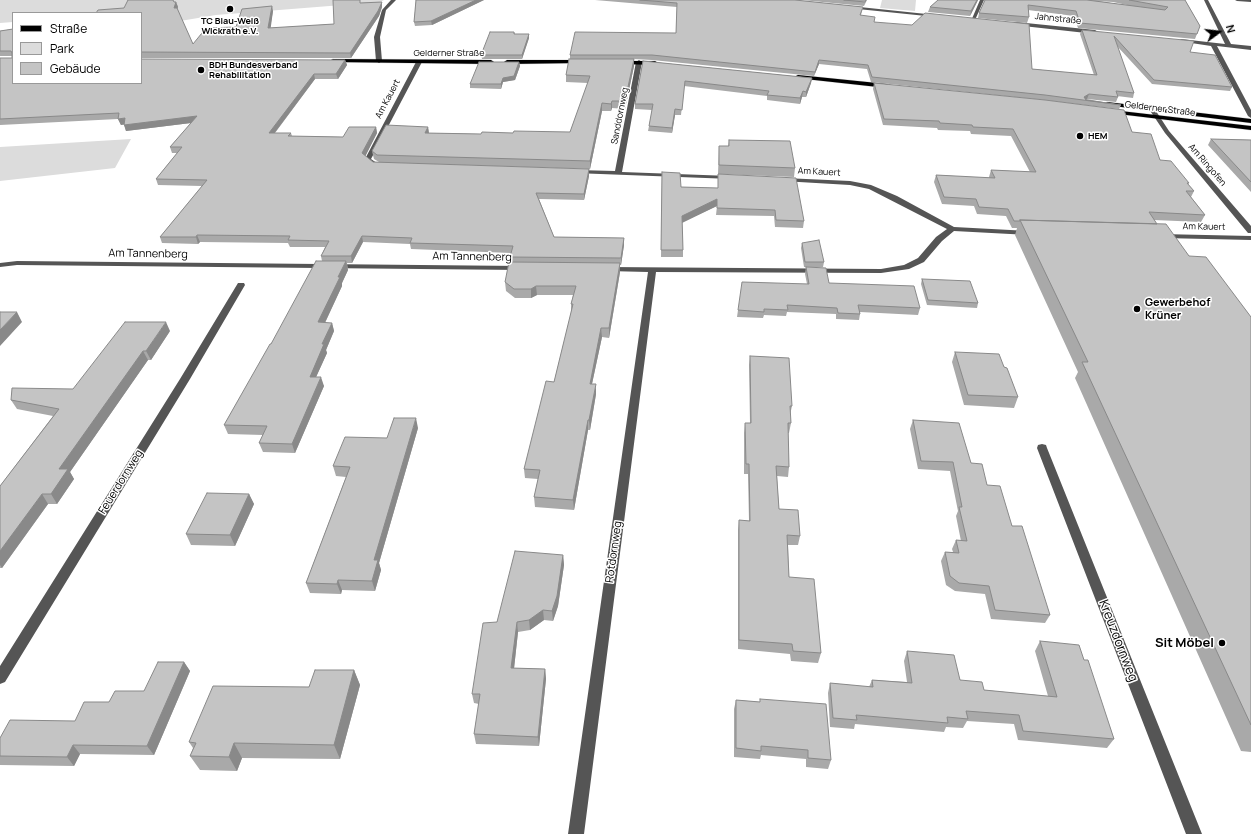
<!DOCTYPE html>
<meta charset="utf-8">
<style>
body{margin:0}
#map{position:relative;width:1251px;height:834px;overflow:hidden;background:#fff;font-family:Manrope,sans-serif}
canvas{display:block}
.legend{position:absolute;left:12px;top:12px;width:130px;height:72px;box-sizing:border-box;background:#fff;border:1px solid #999;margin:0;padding:5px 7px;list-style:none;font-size:12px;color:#000}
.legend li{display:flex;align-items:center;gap:8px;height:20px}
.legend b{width:20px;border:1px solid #999}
.north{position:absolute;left:1199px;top:12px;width:40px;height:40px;-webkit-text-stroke:3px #fff;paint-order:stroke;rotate:75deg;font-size:11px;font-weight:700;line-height:16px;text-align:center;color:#000}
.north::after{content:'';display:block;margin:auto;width:14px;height:18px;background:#000;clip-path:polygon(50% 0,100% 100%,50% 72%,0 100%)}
</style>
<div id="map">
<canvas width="1251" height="834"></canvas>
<ul class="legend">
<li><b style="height:5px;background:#000"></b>Straße</li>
<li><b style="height:11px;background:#dcdcdc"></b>Park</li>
<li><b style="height:11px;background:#c4c4c4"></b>Gebäude</li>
</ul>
<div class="north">N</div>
</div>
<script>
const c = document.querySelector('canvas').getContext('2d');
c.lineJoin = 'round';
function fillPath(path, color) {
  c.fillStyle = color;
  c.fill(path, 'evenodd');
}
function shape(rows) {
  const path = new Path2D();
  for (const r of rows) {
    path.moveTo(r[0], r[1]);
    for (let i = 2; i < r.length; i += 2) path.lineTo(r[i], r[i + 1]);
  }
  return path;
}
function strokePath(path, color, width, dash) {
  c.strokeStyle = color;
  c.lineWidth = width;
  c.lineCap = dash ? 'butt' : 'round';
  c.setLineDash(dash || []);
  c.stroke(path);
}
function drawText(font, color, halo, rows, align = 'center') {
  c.font = font + ' Manrope,sans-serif';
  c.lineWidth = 3;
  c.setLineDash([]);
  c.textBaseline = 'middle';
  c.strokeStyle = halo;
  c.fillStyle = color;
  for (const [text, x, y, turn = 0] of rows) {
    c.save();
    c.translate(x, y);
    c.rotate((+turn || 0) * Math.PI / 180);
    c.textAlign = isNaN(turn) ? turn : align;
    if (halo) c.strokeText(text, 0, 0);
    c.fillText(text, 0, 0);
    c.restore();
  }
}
const green = shape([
 [0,0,384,0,380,2,216,15,162,24,141,13,13,13,13,22,0,23],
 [882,0,916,0,915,11,880,8],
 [131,139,115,168,0,181,0,147]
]);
const minor = shape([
 [391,0,396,0,386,10,380,37,382,61,379,63,376,61,374,37,382,10,391,0],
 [980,0,984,0,975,20,971,21,980,0],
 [1204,0,1208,0,1231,44,1251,46,1251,50,1217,46,1251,110,1251,118,1248,116,1211,46,1178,41,1181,39,1225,44,1204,0],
 [1235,0,1251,0,1251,2,1237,1,1235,0],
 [850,6,936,15,938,16,936,17,848,8,850,6],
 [1016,22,1095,30,1098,32,1095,34,1014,25,1014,23,1016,22],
 [419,60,422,62,371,159,381,166,378,168,369,164,365,159,416,62,419,60],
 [639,60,642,62,622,172,730,176,732,177,732,179,574,173,573,172,576,170,615,171,636,62,639,60],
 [1150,108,1154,108,1169,131,1251,226,1251,233,1248,233,1165,133,1149,109,1150,108],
 [784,178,850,181,871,185,897,196,954,227,1029,231,1033,233,1029,235,954,231,942,241,924,262,909,269,881,273,656,272,584,834,568,834,648,272,607,271,603,269,607,267,881,269,904,265,918,258,936,237,947,229,869,189,850,185,782,181,781,180,784,178],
 [1160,234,1251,236,1251,240,1163,238,1159,236,1160,234],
 [17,261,521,266,525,268,521,270,17,265,0,267,0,263,17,261],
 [238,283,244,283,245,285,190,379,5,682,0,684,0,666,180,379,238,283],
 [1042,444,1046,445,1047,448,1202,834,1186,834,1037,448,1038,445,1042,444]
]);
const major = shape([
 [333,59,491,60,494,62,491,64,331,62,331,60,333,59],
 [581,60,584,62,583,63,507,64,504,62,507,60,581,60],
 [619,61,655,61,658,63,655,65,621,64,618,62,619,61],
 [798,75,887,84,890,86,887,88,796,78,796,76,798,75],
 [1107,102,1251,119,1251,123,1105,105,1104,104,1107,102],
 [1112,110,1251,126,1251,130,1110,113,1110,111,1112,110]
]);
const wall = shape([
 [416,0,484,0,432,25,415,26,414,22],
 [595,0,795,0,863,7,861,15,874,22,1032,69,1094,75,1080,34,1082,30,1190,52,1232,87,1230,91,1152,84,1117,46,1134,93,1133,98,1117,96,1118,97,1116,102,1087,99,1086,99,1121,105,1119,109,1043,100,871,82,867,69,819,64,814,76,652,60,634,59,634,66,625,109,612,108,611,111,602,111,590,169,389,163,589,176,584,200,539,199,554,237,624,238,624,245,621,265,620,265,620,272,609,338,602,337,592,384,596,394,590,430,588,430,574,510,535,507,534,497,538,479,525,478,524,469,554,382,571,313,571,304,573,295,537,295,531,298,515,298,506,291,505,282,511,262,510,257,511,253,411,249,410,244,363,242,352,263,347,263,348,270,342,283,342,286,325,323,332,323,334,331,326,350,327,353,316,377,324,386,295,453,263,452,259,443,263,435,228,434,224,425,271,344,322,261,321,256,325,247,290,247,288,243,200,242,198,244,162,243,160,237,202,186,158,185,156,179,177,153,172,153,170,147,191,123,126,131,124,124,121,125,118,119,0,125,0,58,12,58,12,56,0,56,0,31,13,29,13,83,345,60,347,65,338,79,315,79,275,133,291,133,292,136,343,137,376,127,377,133,365,156,373,162,379,162,374,159,372,151,428,127,429,133,481,134,513,133,570,132,588,83,566,82,566,75,570,59,570,55,676,33,677,7],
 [802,0,867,0,864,6],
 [938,0,978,0,970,16,928,12,930,7],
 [985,0,1185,0,1200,26,1195,39,1078,28,1074,16,1028,10,1029,17,1027,23,978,18,979,13],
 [1097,1,1113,2,1132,6],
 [176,2,178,7,177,9,193,44,273,11,270,28,334,24,360,3,382,2,382,7,379,16,351,58,141,58,141,13,124,8],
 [514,32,515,34,529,34,529,38,522,59,482,59,481,55],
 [643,61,812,78,811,83,806,97,802,97,800,104,767,100,767,96,684,86,681,115,675,115,672,133,648,131,649,126,652,110,635,109,635,104],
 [519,62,520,66,515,80,503,82,501,89,470,88,470,84],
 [874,83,1132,132,1160,160,1189,183,1188,184,1194,191,1191,197,1205,215,1201,222,1154,220,1157,224,1251,317,1251,752,1241,751,1075,378,1078,372,1015,235,1017,228,1012,228,1006,216,977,214,974,206,942,204,934,182,936,175,989,178,989,177,991,170,1030,172,1011,136,971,134,970,131,938,130,937,128,883,125,873,89],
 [1211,139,1251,140,1251,192,1208,145],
 [729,140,795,168,794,177,718,174,719,146,728,146],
 [662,172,681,187,717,188,804,221,803,228,775,227,774,216,716,215,717,206,682,222,683,250,683,257,661,257],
 [802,243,824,262,823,267,804,267,801,248],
 [806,267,829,283,920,308,918,315,860,312,860,314,859,320,836,319,836,314,787,312,786,316,764,315,763,318,737,317,738,310,807,284,805,274],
 [922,279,978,303,977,308,927,305,921,284],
 [170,331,151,360,148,360,70,472,74,479,57,504,48,504,2,568,0,568,0,486,53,416,17,409,11,400,73,389],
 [955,352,1004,367,1018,397,1014,408,964,405,952,362],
 [750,356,792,406,790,415,791,423,789,433,788,433,789,467,788,477,777,476,779,509,800,536,798,545,788,545,789,577,821,653,818,663,791,661,790,654,738,649,738,530,739,520,749,521,748,474,744,474,744,433,745,423,750,423,749,365],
 [913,420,971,463,987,485,1012,526,1050,615,1045,623,991,619,985,594,955,591,946,585,941,561,945,552,953,552,952,549,956,540,961,541,956,516,958,511,950,471,918,469,910,429],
 [418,428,379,563,381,570,375,591,342,590,341,594,310,593,306,583,346,477,336,476,333,466,387,438],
 [249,494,254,504,235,546,191,545,186,534],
 [563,555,564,565,558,606,553,621,544,620,530,630,518,632,514,668,545,669,546,679,539,746,476,744,474,734,479,704,474,703,472,694,497,622],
 [1040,641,1084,660,1114,739,1107,748,1018,740,1014,724,967,721,963,728,946,727,944,732,855,724,854,729,830,727,828,693,830,683,869,687,872,680,907,682,904,661,907,651,960,680,984,690,1048,696,1035,651],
 [184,662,190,671,154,755,80,754,74,766,0,765,0,738,75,721,109,702,144,691],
 [354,670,360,685,340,759,242,758,237,771,200,770,190,756,193,748,189,742,309,687],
 [760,699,831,760,828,769,806,767,806,759,761,755,760,759,734,757,734,709,736,700,760,702]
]);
const shadedWall = shape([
 [476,0,484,0,432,25,431,21],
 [977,0,978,0,970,16,971,11],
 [176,2,178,7,176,13,174,8],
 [382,2,382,7,379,16,351,58,350,53],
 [272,6,273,11,270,33,268,28],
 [529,34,529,38,522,59,522,55],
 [634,59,634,66,625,109,625,101],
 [345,60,347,65,338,79,336,74],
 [819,60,819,64,814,76,815,72],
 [519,62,520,66,515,80,503,82,501,89,501,84,503,78],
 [314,74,315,79,270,139,269,133],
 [812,78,811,83,806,97,806,92],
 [803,91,802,97,800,104,800,98],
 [1089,94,1087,99,1085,100,1084,97],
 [612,101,612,108,611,111,611,104],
 [602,103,602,111,590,169,590,161],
 [675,109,675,115,672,133,672,128],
 [197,116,199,122,126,131,124,125],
 [125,118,127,124,121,125,118,119],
 [376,127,377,133,364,159,362,153],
 [428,127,429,134,425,133],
 [589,169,589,176,584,200,584,194],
 [717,199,717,206,682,223,682,216],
 [197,235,200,242,198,244,196,237],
 [362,236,363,242,352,263,351,256],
 [624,238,624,245,621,265,621,258],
 [346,261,348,270,342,283,342,286,321,331,318,322,338,277],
 [620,263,620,272,609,338,609,328],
 [536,286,537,295,531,298,531,289],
 [17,312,22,322,0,346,0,330],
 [166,322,170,331,151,360,146,351],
 [332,323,334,331,326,350,327,353,312,386,310,377,322,344],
 [601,328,602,337,590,393,590,384],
 [143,351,148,360,70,472,74,479,57,504,51,494,59,469],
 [321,377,324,386,295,453,292,444],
 [596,384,596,394,590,430,589,420],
 [416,418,418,428,379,563,381,570,375,591,372,581,374,560],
 [588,420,588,430,574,510,573,500],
 [42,494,48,504,2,568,0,565,0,551],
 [249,494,254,504,235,546,230,535],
 [563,555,564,565,558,606,553,621,552,611],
 [338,580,342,590,341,594,337,584],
 [543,610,544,620,530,630,529,620],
 [517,622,518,632,513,678,511,668],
 [184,662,190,671,154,755,147,746],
 [545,669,546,679,539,746,538,737],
 [354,670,360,685,340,759,334,745],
 [234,743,242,758,237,771,229,757],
 [73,745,80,754,74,766,67,757]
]);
const building = shape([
 [128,0,173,0,174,2,176,2,174,8,177,8,193,44,206,28,236,27,242,9,272,6,268,28,334,24,333,0,360,0,360,3,382,2,378,11,350,53,141,52,141,13,96,13,98,10,124,8,128,0],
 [416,0,476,0,431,21,414,22,416,0],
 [640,0,795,0,863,7,860,15,875,17,874,22,912,25,925,13,1029,24,1032,69,1097,75,1082,30,1194,41,1190,52,1215,55,1232,87,1154,80,1114,36,1134,93,1116,91,1118,97,1089,94,1084,97,1086,100,1121,105,1045,95,872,77,868,65,819,60,815,72,652,55,570,55,575,32,676,33,677,3,640,0],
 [844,0,866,0,865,2,844,0],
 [938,0,977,0,971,11,930,7,938,0],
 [985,0,1087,0,1165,10,1168,7,1129,0,1185,0,1200,26,1197,34,1080,23,1076,11,1028,5,1029,17,979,13,985,0],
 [13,29,13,83,141,83,141,59,345,60,336,74,314,74,269,133,291,133,288,136,343,137,349,127,376,127,362,153,373,162,589,169,584,194,536,193,554,237,624,238,621,258,510,257,513,246,410,243,412,238,362,236,351,256,321,256,329,241,288,240,290,236,197,235,196,237,160,237,207,180,156,179,182,147,170,147,197,116,124,125,125,118,118,119,119,113,0,119,0,58,12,58,12,53,11,51,0,51,0,31,13,29],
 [490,32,514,32,514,34,529,34,522,55,481,55,490,32],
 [569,59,634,59,625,101,612,101,611,104,602,103,590,161,377,155,372,151,386,125,428,127,425,133,481,134,482,132,513,133,514,131,570,132,590,76,566,75,569,59],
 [643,61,812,78,806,92,803,91,800,98,767,95,769,91,685,81,682,110,675,109,672,128,649,126,653,104,635,104,643,61],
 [479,62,519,62,514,76,503,78,501,84,470,84,479,62],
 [874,83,1045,100,1124,110,1132,132,1151,134,1160,160,1171,161,1189,183,1187,183,1194,191,1186,191,1205,215,1149,212,1157,224,1020,220,1020,221,1014,221,1008,209,979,207,976,199,944,197,936,175,995,178,991,170,1036,172,1013,129,973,127,972,125,940,123,939,121,884,119,874,83],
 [1211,139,1251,140,1251,182,1211,139],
 [729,140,790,141,795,168,719,165,719,146,729,146,729,140],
 [662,172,680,173,681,187,718,188,718,174,796,178,804,221,776,220,775,210,717,208,717,199,682,216,683,250,661,250,662,172],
 [1020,220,1166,224,1189,256,1206,257,1251,317,1251,725,1082,362,1088,362,1020,220],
 [819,240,824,262,805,262,802,243,819,240],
 [316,261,346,261,338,277,340,277,318,322,332,323,322,344,324,344,310,377,321,377,292,444,259,443,267,426,224,425,270,344,271,344,316,261],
 [509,262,620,263,609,328,601,328,590,384,596,384,589,420,588,420,573,500,534,497,540,470,524,469,546,381,554,382,573,304,571,304,576,286,536,286,531,289,514,289,505,282,509,262],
 [806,267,826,268,829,283,914,286,920,308,858,305,860,314,838,313,837,308,787,305,788,310,764,309,764,312,738,310,742,282,809,284,806,267],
 [922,279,970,281,978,303,928,300,922,279],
 [0,312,17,312,0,330,0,312],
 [125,322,166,322,146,351,143,351,59,469,68,469,51,494,42,494,0,551,0,486,59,409,11,400,12,388,73,389,125,322],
 [955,352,999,354,1004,367,1007,368,1018,397,968,395,955,352],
 [750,356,789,358,792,406,790,406,791,423,788,423,789,467,776,466,779,509,798,510,800,536,787,535,789,577,814,579,821,653,793,651,792,644,739,640,739,520,750,521,749,464,746,464,745,423,751,423,750,356],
 [394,418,416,418,374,560,378,560,372,581,338,580,337,584,306,583,350,467,333,466,345,437,387,438,394,418],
 [913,420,959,423,971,463,982,464,987,485,1000,486,1012,526,1022,526,1050,615,995,610,989,586,959,583,950,576,945,552,959,553,956,540,967,541,959,507,962,507,953,462,921,461,913,420],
 [207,493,249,494,230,535,186,534,207,493],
 [515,551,563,555,557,596,552,611,543,610,529,620,517,622,511,668,545,669,538,737,474,734,480,694,472,694,483,623,497,622,515,551],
 [1040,641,1079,645,1084,660,1088,660,1114,739,1023,731,1019,715,966,711,968,719,947,717,948,723,856,715,857,720,833,718,830,683,873,687,872,680,912,683,907,651,954,655,960,680,982,682,984,690,1057,697,1040,641],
 [158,662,184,662,147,746,73,745,67,757,0,756,0,738,10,720,75,721,84,702,109,702,115,691,144,691,158,662],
 [315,670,354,670,334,745,234,743,229,757,190,756,196,743,189,742,213,686,309,687,315,670],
 [760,699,826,704,831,760,808,758,808,750,761,746,761,751,736,748,736,700,760,702,760,699]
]);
const markers = [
 [230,9,4,"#000"],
 [201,70,4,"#000"],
 [1080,136,4,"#000"],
 [1137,309,4,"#000"],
 [1222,643,4,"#000"]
];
const farStreetnames = [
 ["Jahnstraße",1058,19,6],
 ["Gelderner Straße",449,53],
 ["Am Kauert",388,99,-62],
 ["Gelderner Straße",1160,109,7],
 ["Sanddornweg",620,116,-79],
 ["Am Ringofen",1207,165,49],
 ["Am Kauert",819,172,3],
 ["Am Kauert",1204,227,1]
];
const farPoinames = [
 ["TC Blau-Weiß",230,21,"center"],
 ["Wickrath e.V.",230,31,"center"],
 ["BDH Bundesverband",209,65],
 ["Rehabilitation",209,75],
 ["HEM",1088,136]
];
const streetNames = [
 ["Am Tannenberg",148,254,1],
 ["Am Tannenberg",472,257,1],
 ["Feuerdornweg",121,482,-58],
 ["Rotdornweg",614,552,-82]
];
const poiNames = [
 ["Gewerbehof",1145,303],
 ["Krüner",1145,316]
];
const nearStreetnames = [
 ["Kreuzdornweg",1118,641,69]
];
const nearPoinames = [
 ["Sit Möbel",1214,643]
];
fillPath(green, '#dcdcdc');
strokePath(major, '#dbdbdb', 1);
fillPath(minor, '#555');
fillPath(major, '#000');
fillPath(wall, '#a9a9a9');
fillPath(shadedWall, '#898989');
fillPath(building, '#c4c4c4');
strokePath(building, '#898989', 1);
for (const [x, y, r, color] of markers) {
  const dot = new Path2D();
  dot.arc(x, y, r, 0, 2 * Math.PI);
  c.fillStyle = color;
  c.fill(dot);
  strokePath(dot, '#fff', 1.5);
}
drawText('9px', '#000', '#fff', farStreetnames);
drawText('bold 9px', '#000', '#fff', farPoinames, 'left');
drawText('11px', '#000', '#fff', streetNames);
drawText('bold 11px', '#000', '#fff', poiNames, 'left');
drawText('13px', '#000', '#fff', nearStreetnames);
drawText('bold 13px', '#000', '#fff', nearPoinames, 'right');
</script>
